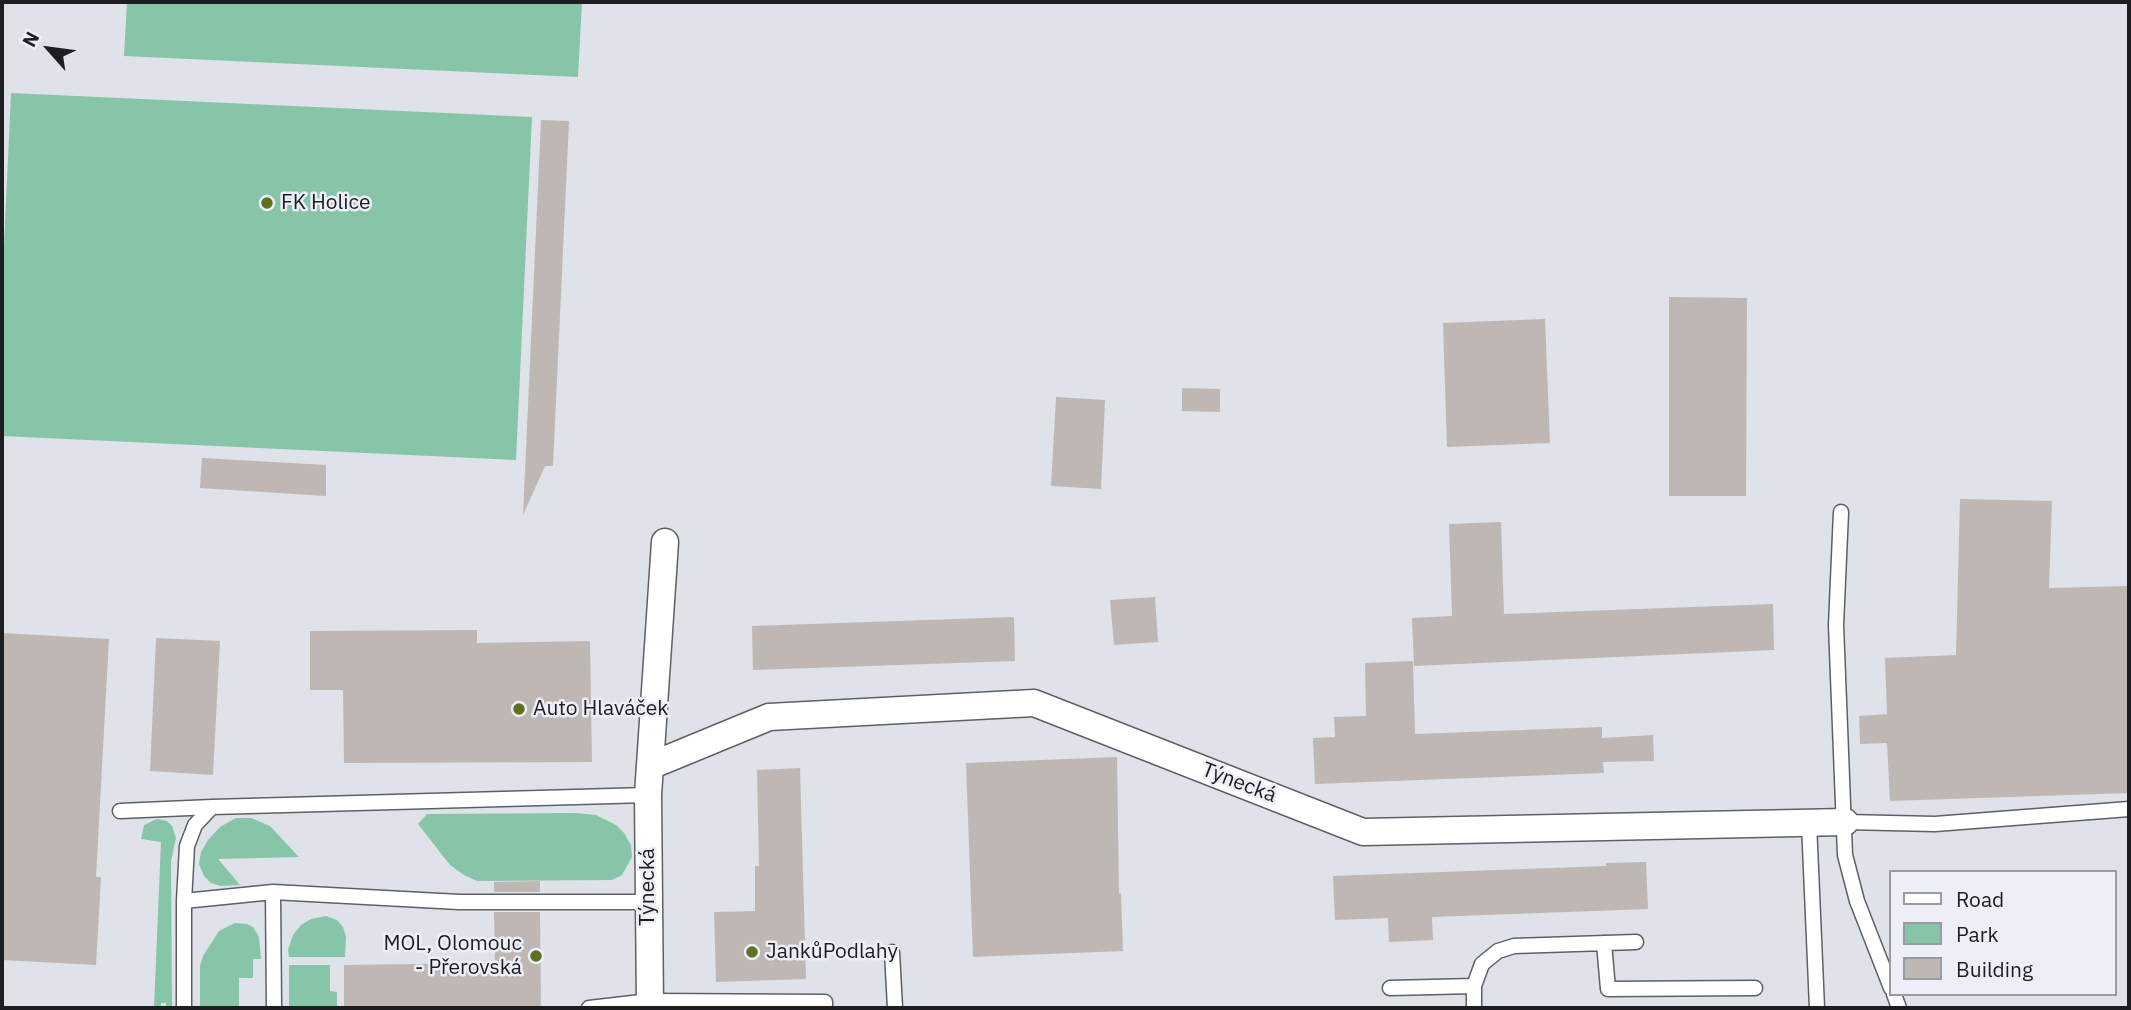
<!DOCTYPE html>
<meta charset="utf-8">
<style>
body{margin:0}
#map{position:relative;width:2131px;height:1010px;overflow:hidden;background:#dfe2e9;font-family:"IBM Plex Sans",sans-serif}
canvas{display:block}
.frame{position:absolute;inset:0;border:4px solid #1d1e21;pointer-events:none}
.legend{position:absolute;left:1889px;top:870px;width:228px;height:126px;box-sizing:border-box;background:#eceff7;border:2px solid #999ba1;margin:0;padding:9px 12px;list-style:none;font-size:21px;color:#1d1e21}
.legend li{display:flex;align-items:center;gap:14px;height:35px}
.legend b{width:35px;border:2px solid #999ba1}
.north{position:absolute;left:14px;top:14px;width:70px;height:70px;-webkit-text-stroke:5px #eceff7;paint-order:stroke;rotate:298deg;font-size:19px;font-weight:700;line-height:28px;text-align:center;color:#1d1e21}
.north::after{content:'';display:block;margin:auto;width:24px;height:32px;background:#1d1e21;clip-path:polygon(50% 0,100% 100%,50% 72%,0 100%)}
</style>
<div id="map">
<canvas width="2131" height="1010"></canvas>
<div class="frame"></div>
<ul class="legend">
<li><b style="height:9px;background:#fff"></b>Road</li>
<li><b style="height:19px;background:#86c5a8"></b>Park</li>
<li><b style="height:19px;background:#bfb7b4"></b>Building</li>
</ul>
<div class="north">N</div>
</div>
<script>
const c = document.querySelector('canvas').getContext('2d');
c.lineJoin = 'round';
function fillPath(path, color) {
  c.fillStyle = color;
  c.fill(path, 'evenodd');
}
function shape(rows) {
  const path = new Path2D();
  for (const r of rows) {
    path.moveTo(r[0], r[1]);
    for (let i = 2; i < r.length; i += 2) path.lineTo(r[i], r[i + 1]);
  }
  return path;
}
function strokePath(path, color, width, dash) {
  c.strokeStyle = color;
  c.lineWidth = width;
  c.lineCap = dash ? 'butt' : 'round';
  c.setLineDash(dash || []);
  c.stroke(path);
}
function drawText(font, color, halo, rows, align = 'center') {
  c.font = font + ' "IBM Plex Sans",sans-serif';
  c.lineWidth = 5;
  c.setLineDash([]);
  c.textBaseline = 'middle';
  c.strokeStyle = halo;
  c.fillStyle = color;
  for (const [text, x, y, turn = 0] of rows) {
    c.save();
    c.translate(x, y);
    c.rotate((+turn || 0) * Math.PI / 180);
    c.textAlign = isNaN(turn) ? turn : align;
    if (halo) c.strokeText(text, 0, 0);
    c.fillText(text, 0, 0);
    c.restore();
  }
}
const green = shape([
 [127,2,582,2,578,77,124,56],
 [11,93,532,117,516,460,2,436,2,289],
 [576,813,596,815,616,825,624,833,631,845,632,857,622,875,612,880,477,881,464,875,450,865,418,824,427,814],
 [236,818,251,818,270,826,299,857,218,859,240,885,221,886,211,883,204,876,199,864,201,852,208,840,220,827],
 [157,819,167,821,172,826,176,838,171,861,172,1008,166,1008,166,1003,161,1003,161,1008,154,1008,161,842,141,839,144,825],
 [326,916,337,920,343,927,346,936,345,957,289,957,288,950,293,935,301,925,311,919],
 [235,923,247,924,253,927,259,937,261,959,253,959,253,978,239,978,239,1008,200,1008,200,966,203,956,219,931],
 [289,965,330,965,330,991,337,992,337,1008,289,1008]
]);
const building = shape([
 [541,120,569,121,553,466,545,466,523,515],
 [1669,297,1747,298,1746,496,1669,496],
 [1545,319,1550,443,1447,447,1443,323],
 [1182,388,1220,389,1220,412,1182,411],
 [1056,397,1105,400,1101,489,1051,486],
 [202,458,326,465,326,496,200,488],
 [1960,499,2052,501,2049,588,2129,586,2129,793,1890,801,1887,743,1860,744,1859,716,1887,714,1885,658,1956,655],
 [1501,522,1504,614,1773,604,1774,650,1414,666,1412,618,1452,616,1449,524],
 [1155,597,1158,642,1114,645,1110,600],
 [1014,617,1015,661,753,670,752,626],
 [477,630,477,643,590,641,592,762,344,763,343,690,310,690,310,631],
 [2,633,109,639,96,877,101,877,96,965,2,960],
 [156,638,220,641,213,775,150,771],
 [1413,661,1415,734,1602,727,1602,738,1653,735,1654,761,1603,762,1604,773,1315,784,1313,738,1335,737,1334,717,1366,716,1365,663],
 [1117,757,1119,893,1121,893,1123,951,973,957,966,763],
 [800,768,806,979,716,982,714,912,755,911,755,866,759,866,757,770],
 [1646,862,1648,909,1432,917,1433,940,1389,942,1388,918,1335,920,1333,876,1606,866,1606,863],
 [540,881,540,892,494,892,494,882],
 [494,912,540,912,541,1008,344,1008,344,965,495,963]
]);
const lane = shape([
 [1841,512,1836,625,1845,855,1857,901,1891,988],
 [120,811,212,807],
 [1845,822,1935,824,2129,809],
 [1809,823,1817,1008],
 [273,892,274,1008],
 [184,901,273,892,459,902,648,902],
 [1604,943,1608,989,1755,988],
 [892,952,895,1008],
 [1390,988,1474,986],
 [1894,994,1899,1008],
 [184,1008,184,901,187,846,195,825,212,807,648,795],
 [589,1008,650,1001,825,1002,825,1008],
 [1474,1008,1474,986,1482,964,1498,951,1514,946,1636,942]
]);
const street = shape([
 [650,766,769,717,1034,703,1363,832,1845,822],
 [650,1008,648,795,665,542]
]);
const markers = [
 [267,203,7,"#5d7120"],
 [519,709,7,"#5d7120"],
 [752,952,7,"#5d7120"],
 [536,956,7,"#5d7120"]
];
const poiNames = [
 ["FK Holice",281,203],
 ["Auto Hlaváček",533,709],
 ["MOL, Olomouc",522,944,"right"],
 ["- Přerovská",522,968,"right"],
 ["JankůPodlahy",766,952]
];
const streetNames = [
 ["Týnecká",1239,783,21],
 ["Týnecká",648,887,-90]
];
fillPath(green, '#86c5a8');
fillPath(building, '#bfb7b4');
strokePath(lane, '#5e6067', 17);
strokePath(street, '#5e6067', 29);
strokePath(lane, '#fff', 14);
strokePath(street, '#fff', 26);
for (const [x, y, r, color] of markers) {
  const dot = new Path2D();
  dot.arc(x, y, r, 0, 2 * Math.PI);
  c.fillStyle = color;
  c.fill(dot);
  strokePath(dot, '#eceff7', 2.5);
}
drawText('21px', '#1d1e21', '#eceff7', poiNames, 'left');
drawText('21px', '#1d1e21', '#eceff7', streetNames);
</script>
